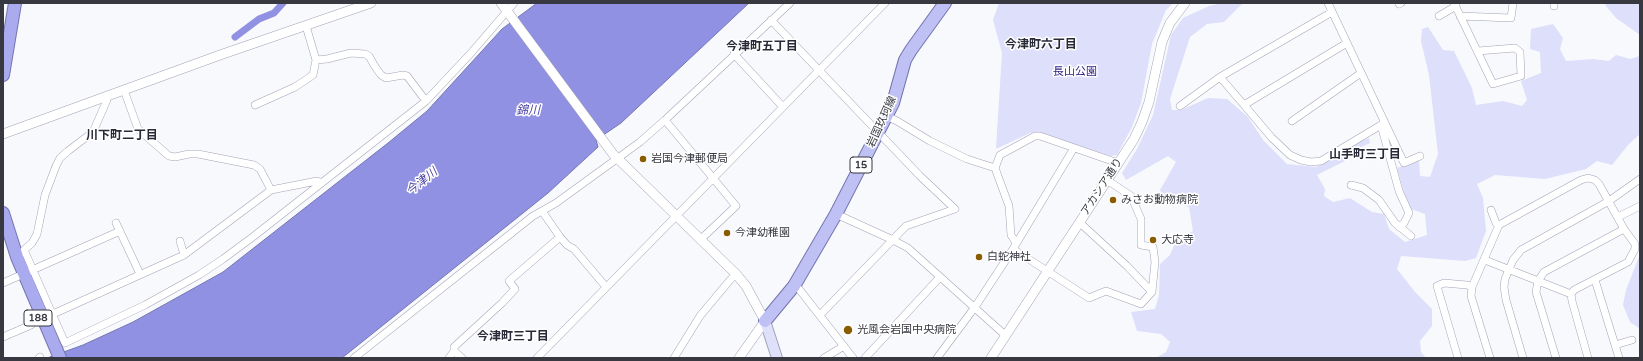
<!DOCTYPE html>
<meta charset="utf-8">
<style>
body{margin:0}
#map{position:relative;width:1643px;height:361px;overflow:hidden;background:#f8f9fd;font-family:"Varela Round",sans-serif}
canvas{display:block}
.frame{position:absolute;inset:0;border:4px solid #373840;pointer-events:none}
</style>
<div id="map">
<canvas width="1643" height="361"></canvas>
<div class="frame"></div>
</div>
<script>
const c = document.querySelector('canvas').getContext('2d');
c.lineJoin = 'round';
function fillPath(path, color) {
  c.fillStyle = color;
  c.fill(path, 'evenodd');
}
function shape(rows) {
  const path = new Path2D();
  for (const r of rows) {
    path.moveTo(r[0], r[1]);
    for (let i = 2; i < r.length; i += 2) path.lineTo(r[i], r[i + 1]);
  }
  return path;
}
function strokePath(path, color, width, dash) {
  c.strokeStyle = color;
  c.lineWidth = width;
  c.lineCap = dash ? 'butt' : 'round';
  c.setLineDash(dash || []);
  c.stroke(path);
}
function drawText(font, color, halo, rows, align = 'center') {
  c.font = font + ' "Varela Round","Noto Sans JP",sans-serif';
  c.lineWidth = 3;
  c.setLineDash([]);
  c.textBaseline = 'middle';
  c.strokeStyle = halo;
  c.fillStyle = color;
  for (const [text, x, y, turn = 0] of rows) {
    c.save();
    c.translate(x, y);
    c.rotate((+turn || 0) * Math.PI / 180);
    c.textAlign = isNaN(turn) ? turn : align;
    if (halo) c.strokeText(text, 0, 0);
    c.fillText(text, 0, 0);
    c.restore();
  }
}
const green = shape([
 [999,3,1173,3,1166,10,1152,44,1141,103,1132,127,1117,155,1111,156,1037,132,1030,133,998,148,996,148,1002,53,993,20],
 [1222,3,1243,3,1224,22,1207,24,1190,37,1170,99,1172,110,1181,110,1208,98,1227,99,1248,117,1263,140,1287,164,1316,167,1357,143,1369,138,1370,143,1349,153,1345,161,1317,175,1325,189,1324,196,1333,202,1350,198,1372,212,1384,214,1389,229,1405,242,1427,235,1425,214,1411,209,1403,189,1397,168,1419,161,1420,176,1430,177,1438,154,1429,75,1421,41,1422,29,1428,27,1443,50,1454,51,1472,88,1476,105,1503,101,1522,106,1527,100,1521,81,1541,73,1540,52,1530,49,1531,29,1553,24,1563,38,1560,49,1566,61,1593,59,1609,61,1616,55,1630,59,1640,56,1640,134,1628,145,1612,165,1597,161,1586,169,1545,179,1495,175,1477,184,1483,198,1486,231,1476,258,1465,261,1401,256,1397,269,1415,292,1432,309,1432,326,1420,341,1421,352,1426,358,1156,358,1166,352,1170,342,1161,334,1137,331,1131,312,1155,309,1159,295,1160,264,1170,255,1176,241,1193,231,1189,207,1165,199,1160,190,1176,162,1168,156,1126,180,1122,173,1137,149,1153,115,1171,35,1183,18,1209,6],
 [1607,3,1640,3,1640,35,1616,18,1605,5],
 [1640,254,1640,329,1630,322,1623,305,1626,290]
]);
const water = shape([
 [537,3,749,3,621,123,596,140,598,147,548,193,342,358,47,358,83,345,133,322,223,272,388,143,427,111,502,29,537,3]
]);
const canal = shape([
 [235,37,259,19,274,13,283,3]
]);
const minor = shape([
 [1328,3,1404,163,1420,156],
 [1454,3,1493,84,1521,76,1520,52,1515,48,1478,51],
 [1554,3,1554,6],
 [1399,4,1401,3],
 [1439,16,1456,6],
 [1460,16,1511,18,1513,3],
 [771,20,920,176,955,209,906,226,820,315],
 [734,54,783,107],
 [316,60,327,59,351,53,365,54,369,56,374,65,381,75,386,78,403,75,407,76,426,101],
 [1220,77,1244,105,1347,43],
 [124,90,138,129,169,156,175,157,189,154,198,154,254,165,260,169,271,190],
 [255,105,295,87,313,75,316,60,306,26],
 [1244,105,1272,138,1290,155,1301,160,1311,162,1321,161,1381,125,1384,122],
 [1180,106,1220,77,1332,12],
 [886,116,897,121,930,141,967,159,995,168],
 [665,120,736,206,700,240],
 [1292,121,1361,73],
 [1381,125,1399,191,1409,213,1404,223,1399,227],
 [1351,185,1363,188,1379,200,1395,223,1411,236],
 [1491,210,1496,223,1499,225],
 [542,211,560,237,567,245,574,249,606,287],
 [836,214,893,240,908,248,1005,335],
 [1618,217,1640,206],
 [1079,222,1127,266,1152,292],
 [116,223,140,274],
 [180,241,184,255],
 [1016,243,1011,235,1009,206,995,168,1000,155,1035,136,1040,136,1118,163],
 [1013,249,1089,298,1106,291,1141,304,1152,292,1155,262,1153,247,1141,245,1141,219,1131,196,1107,180],
 [25,252,65,343,145,305,199,275,223,259,254,236,426,101,471,53,514,3],
 [23,253,25,252,24,250,32,243,37,234,45,195,56,166,60,158,68,151,93,132,107,100,106,96],
 [1485,260,1571,294],
 [1595,280,1619,358],
 [3,283,120,231],
 [794,286,799,289,853,358],
 [53,314,184,255,271,190,317,181,320,182],
 [3,337,31,325],
 [1615,345,1632,340],
 [454,351,462,358],
 [39,358,40,357],
 [354,358,533,216,556,203,640,142,665,120,790,3],
 [449,358,454,351,454,347,502,303,515,289,509,281,560,237],
 [537,358,885,3],
 [674,358,700,316,730,280,736,274],
 [824,358,844,346],
 [865,358,940,277],
 [937,358,975,307,1013,249,1074,148],
 [1458,358,1437,286,1444,283,1467,285,1472,287],
 [1490,358,1471,296,1472,287,1499,225,1581,180,1588,178,1595,180,1599,184,1624,229,1635,244,1635,249,1628,262,1574,290,1571,294,1572,301,1588,358],
 [1523,358,1506,300,1504,287,1505,279,1513,260,1521,250,1609,201,1640,179],
 [1556,358,1536,292,1538,281,1544,272,1624,229]
]);
const tertiary = shape([
 [501,3,613,154,736,274,746,286,765,321,739,358],
 [3,134,220,55,371,3],
 [991,358,1134,139,1142,122,1149,102,1162,42,1170,23,1185,3]
]);
const secondary = shape([
 [765,321,777,358]
]);
const primary = shape([
 [765,321,794,286,836,214,893,103,905,60,911,50,945,3]
]);
const trunk = shape([
 [3,75,15,3],
 [3,213,17,257,60,358]
]);
const markers = [
 [643,159,4,"#8a5c00"],
 [1113,200,4,"#8a5c00"],
 [727,233,4,"#8a5c00"],
 [1153,240,4,"#8a5c00"],
 [979,257,4,"#8a5c00"],
 [848,330,5,"#8a5c00"]
];
const shields = [
 [861,165,22],
 [38,318,28]
];
const shieldNames = [
 ["15",861,165],
 ["188",38,318]
];
const parkNames = [
 ["長山公園",1075,72]
];
const streetNames = [
 ["岩国玖珂線",882,122,-65],
 ["アカシア通り",1102,187,-57]
];
const poiNames = [
 ["岩国今津郵便局",651,159],
 ["みさお動物病院",1121,200],
 ["今津幼稚園",735,233],
 ["大応寺",1161,240],
 ["白蛇神社",987,257],
 ["光風会岩国中央病院",857,330]
];
const neighbourhoodNames = [
 ["今津町六丁目",1041,45],
 ["今津町五丁目",762,47],
 ["川下町二丁目",122,136],
 ["山手町三丁目",1365,155],
 ["今津町三丁目",513,337]
];
const waterNames = [
 ["錦川",528,111],
 ["今津川",422,182,-39]
];
fillPath(green, '#dddffb');
fillPath(water, '#9091e3');
strokePath(water, '#7576b2', 1);
strokePath(canal, '#9091e3', 7);
strokePath(minor, '#a2a3b6', 8);
strokePath(tertiary, '#a2a3b6', 10);
strokePath(secondary, '#a2a3b6', 12);
strokePath(primary, '#7475af', 14);
strokePath(trunk, '#7475af', 14);
strokePath(minor, '#fff', 7);
strokePath(tertiary, '#fff', 9);
strokePath(secondary, '#dfe0f9', 10);
strokePath(primary, '#bfc0f3', 12);
strokePath(trunk, '#aaabef', 12);
for (const [x, y, r, color] of markers) {
  const dot = new Path2D();
  dot.arc(x, y, r, 0, 2 * Math.PI);
  c.fillStyle = color;
  c.fill(dot);
  strokePath(dot, '#fff', 1.5);
}
for (const [x, y, w] of shields) {
  const box = new Path2D();
  box.roundRect(x - w / 2, y - 8, w, 16, 3);
  c.fillStyle = '#fff';
  c.fill(box);
  strokePath(box, '#373840', 1);
}
drawText('bold 10px', '#373840', null, shieldNames);
drawText('11px', '#322381', '#fff', parkNames);
drawText('11px', '#373840', '#fff', streetNames);
drawText('11px', '#373840', '#fff', poiNames, 'left');
drawText('bold 12px', '#292a38', '#fff', neighbourhoodNames);
drawText('italic 12px', '#4d46a5', '#fff', waterNames);
</script>
